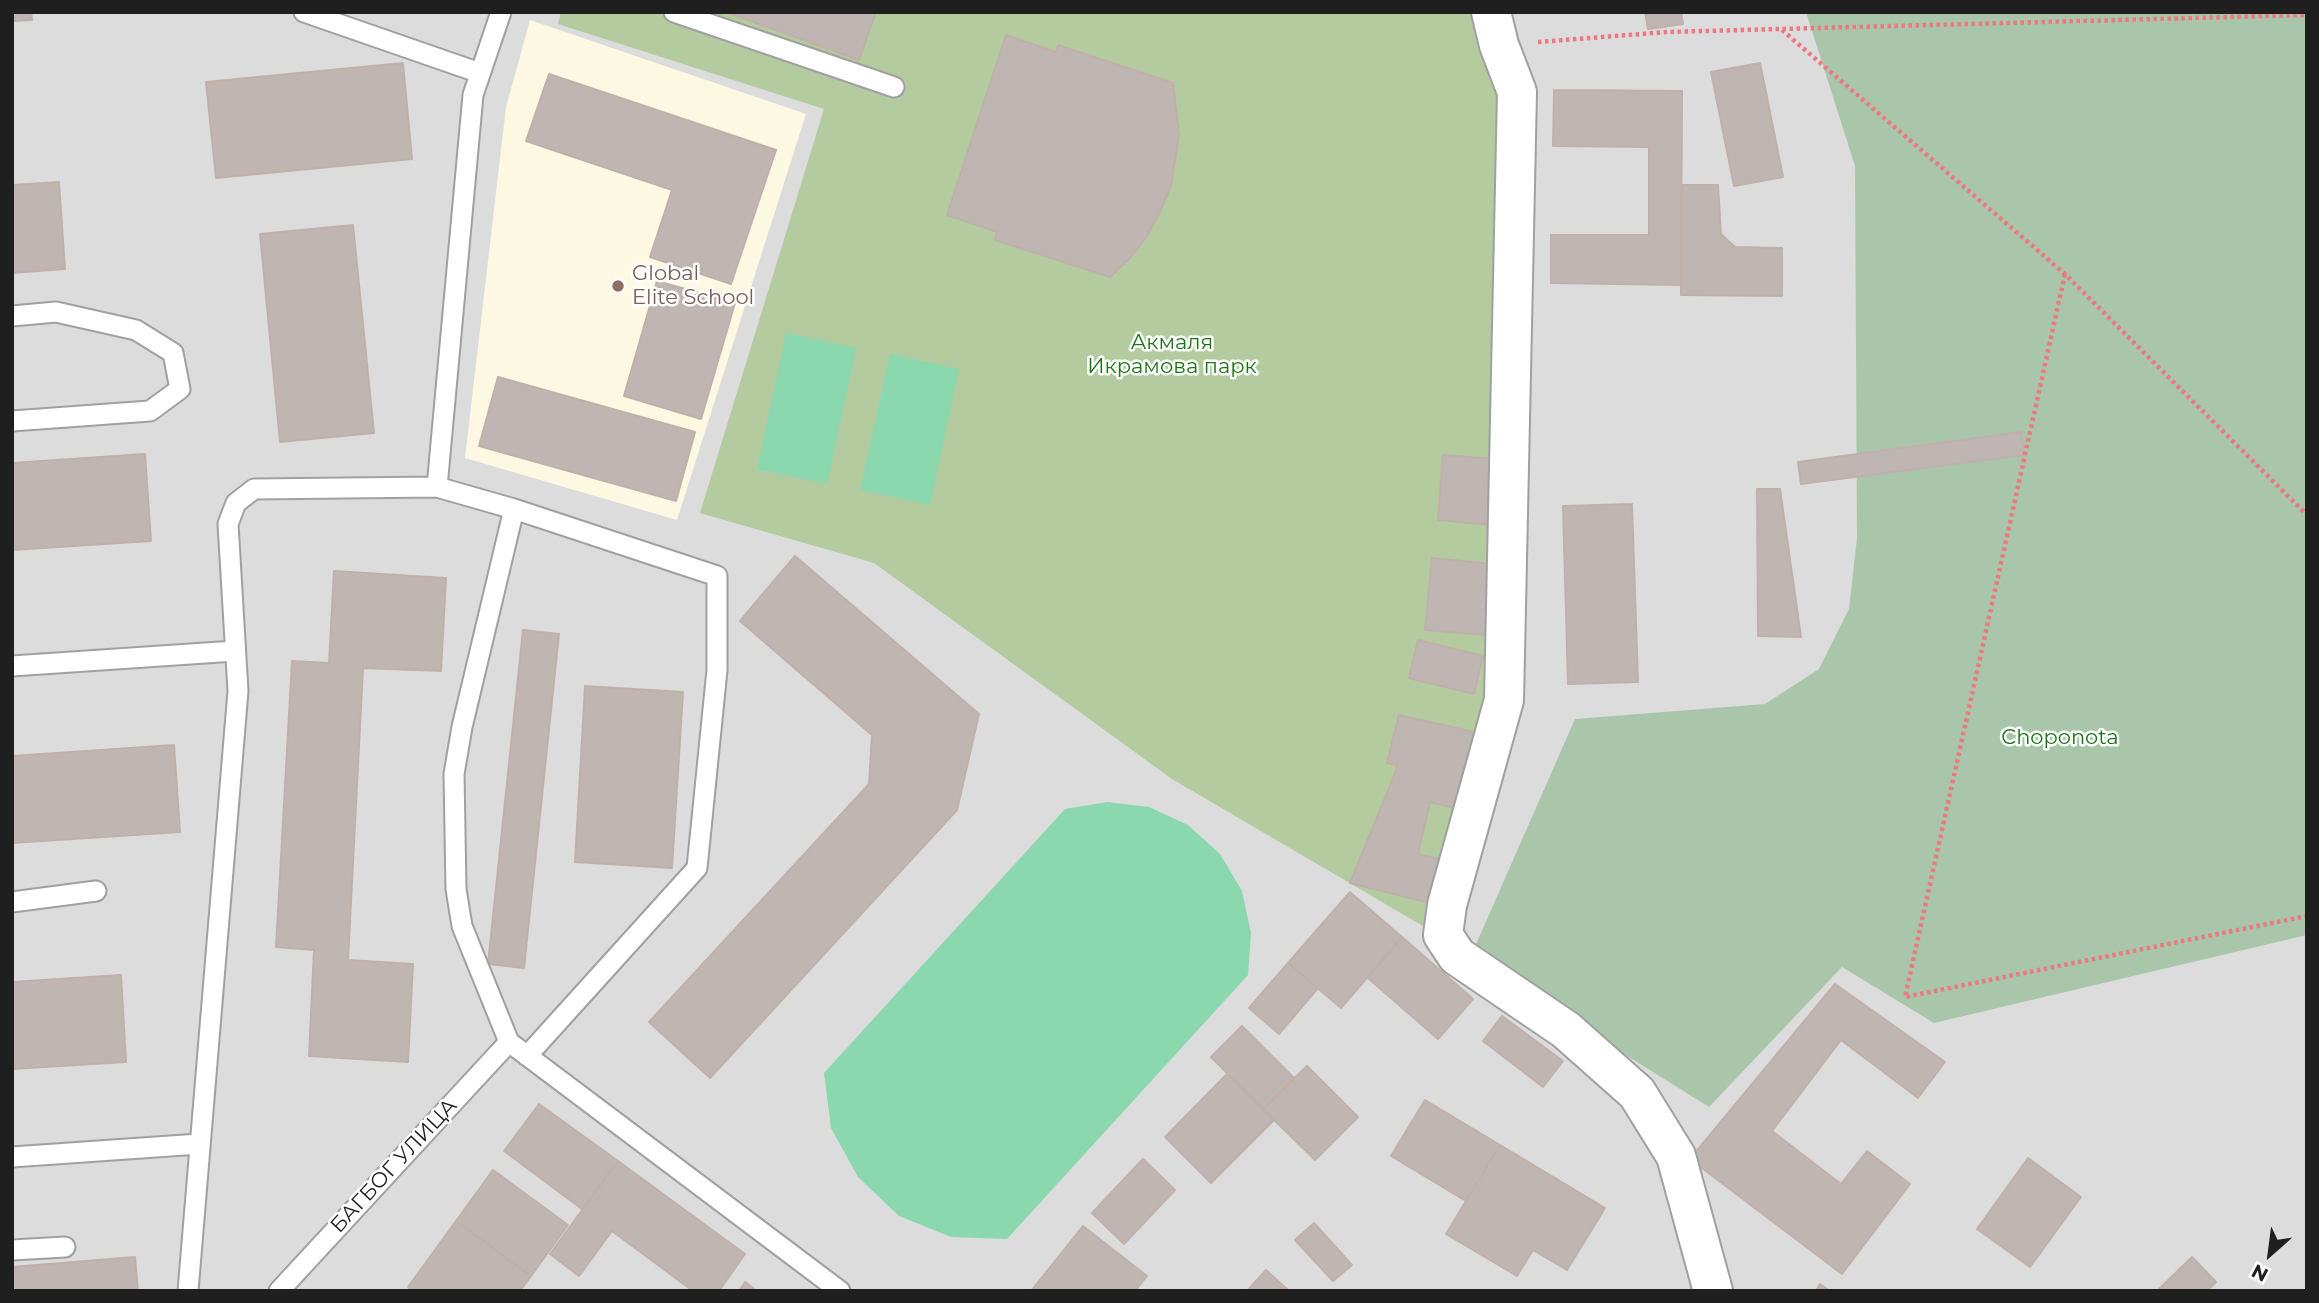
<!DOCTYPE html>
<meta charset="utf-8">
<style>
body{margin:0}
#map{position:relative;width:2319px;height:1303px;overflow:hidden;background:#efebe7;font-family:Montserrat,sans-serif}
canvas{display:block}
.frame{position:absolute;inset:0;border:14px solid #1f1f1f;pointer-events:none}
.north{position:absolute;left:2235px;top:1219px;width:70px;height:70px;-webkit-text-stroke:5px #fff;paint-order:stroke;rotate:208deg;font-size:19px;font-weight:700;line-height:28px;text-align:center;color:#1f1f1f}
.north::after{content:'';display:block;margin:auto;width:24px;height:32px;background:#1f1f1f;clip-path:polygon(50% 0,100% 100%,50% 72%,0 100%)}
</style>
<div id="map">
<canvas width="2319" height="1303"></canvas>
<div class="frame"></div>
<div class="north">N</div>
</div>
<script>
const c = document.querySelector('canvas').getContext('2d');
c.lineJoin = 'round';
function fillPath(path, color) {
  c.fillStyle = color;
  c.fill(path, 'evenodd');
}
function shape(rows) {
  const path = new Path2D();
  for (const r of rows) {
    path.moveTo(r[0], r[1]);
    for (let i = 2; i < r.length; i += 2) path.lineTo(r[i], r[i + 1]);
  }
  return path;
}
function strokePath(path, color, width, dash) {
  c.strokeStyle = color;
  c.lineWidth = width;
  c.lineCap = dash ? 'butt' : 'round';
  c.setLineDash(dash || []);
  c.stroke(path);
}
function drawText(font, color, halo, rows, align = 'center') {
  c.font = font + ' Montserrat,sans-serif';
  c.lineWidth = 5;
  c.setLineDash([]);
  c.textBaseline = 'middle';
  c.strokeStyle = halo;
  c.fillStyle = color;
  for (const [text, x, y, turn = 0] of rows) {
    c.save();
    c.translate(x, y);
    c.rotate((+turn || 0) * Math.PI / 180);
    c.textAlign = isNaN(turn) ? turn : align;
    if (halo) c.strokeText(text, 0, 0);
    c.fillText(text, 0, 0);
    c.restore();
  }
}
const residential = shape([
 [12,12,2307,12,2307,1291,12,1291]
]);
const education = shape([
 [530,20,806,114,677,520,465,458,506,107]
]);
const forest = shape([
 [561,12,1489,12,1509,79,1525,695,1440,936,1172,779,874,563,700,513,824,109,558,24]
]);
const cemetery = shape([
 [1806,12,2307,12,2307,935,1934,1023,1842,967,1709,1107,1470,958,1575,719,1765,704,1819,669,1849,609,1857,538,1855,166]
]);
const pitch = shape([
 [786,333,856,348,827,484,757,469],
 [890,354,959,369,930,505,860,490],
 [1107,802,1149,807,1188,825,1220,854,1242,891,1251,933,1248,975,1007,1239,951,1237,899,1216,858,1177,831,1128,824,1073,1065,809]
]);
const building = shape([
 [12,12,31,12,32,20,12,21,12,12],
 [726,12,876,12,859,60,726,12],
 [1645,12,1681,12,1683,24,1648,29,1645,12],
 [1006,35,1056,52,1058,45,1173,83,1179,135,1171,186,1160,212,1147,236,1130,258,1110,277,995,240,997,232,947,215,1006,35],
 [403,63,412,159,216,178,206,82,403,63],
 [1760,63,1783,177,1734,186,1711,72,1760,63],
 [549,74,776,150,731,284,650,257,672,190,526,141,549,74],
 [1554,90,1682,91,1681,285,1551,283,1551,235,1649,235,1649,147,1553,146,1554,90],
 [59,182,65,269,12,273,12,185,59,182],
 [1682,185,1718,185,1721,234,1735,247,1782,248,1782,296,1681,295,1682,185],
 [353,225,374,433,280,442,260,234,353,225],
 [657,281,735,303,701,419,624,396,657,281],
 [498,377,695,432,676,501,479,446,498,377],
 [2021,432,2024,455,1801,484,1798,462,2021,432],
 [145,454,151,541,12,550,12,463,145,454],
 [1443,455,1497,459,1492,525,1438,520,1443,455],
 [1757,489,1780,489,1801,637,1758,636,1757,489],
 [1632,504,1638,682,1568,684,1563,506,1632,504],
 [795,556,979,714,957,810,710,1078,649,1022,869,784,872,735,740,621,795,556],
 [1432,558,1493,564,1486,635,1425,630,1432,558],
 [334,571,446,578,441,671,363,668,348,960,413,964,408,1062,309,1056,314,950,276,947,292,661,329,663,334,571],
 [523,630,559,634,524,968,488,964,523,630],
 [1418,640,1483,656,1474,694,1409,678,1418,640],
 [585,686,683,692,672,868,575,862,585,686],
 [1399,715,1478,733,1459,809,1430,802,1418,854,1452,862,1442,906,1350,883,1398,766,1387,763,1399,715],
 [174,745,180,832,12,843,12,756,174,745],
 [1350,892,1402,937,1341,1008,1288,963,1350,892],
 [1402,937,1473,999,1438,1039,1368,978,1402,937],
 [1288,963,1318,988,1279,1034,1249,1008,1288,963],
 [121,975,126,1062,12,1069,12,982,121,975],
 [1835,984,1945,1062,1918,1098,1841,1040,1772,1131,1841,1184,1867,1151,1910,1184,1842,1274,1690,1159,1835,984],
 [1502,1016,1563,1061,1543,1087,1483,1041,1502,1016],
 [1242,1026,1294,1078,1263,1109,1211,1057,1242,1026],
 [1307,1066,1358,1117,1315,1160,1263,1109,1307,1066],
 [1227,1074,1274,1120,1211,1183,1165,1137,1227,1074],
 [1425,1100,1500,1145,1466,1201,1391,1156,1425,1100],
 [539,1104,618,1161,582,1209,504,1151,539,1104],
 [1500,1145,1605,1208,1567,1270,1533,1250,1517,1276,1446,1234,1500,1145],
 [2028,1158,2081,1197,2030,1267,1977,1229,2028,1158],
 [1143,1159,1175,1190,1124,1244,1092,1213,1143,1159],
 [618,1161,745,1254,719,1291,693,1291,612,1231,579,1276,550,1254,618,1161],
 [493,1170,568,1225,531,1276,456,1221,493,1170],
 [456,1221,531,1276,520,1291,413,1291,408,1287,456,1221],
 [1314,1223,1352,1265,1333,1281,1295,1240,1314,1223],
 [1083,1226,1147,1276,1135,1291,1031,1291,1083,1226],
 [135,1257,138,1291,12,1291,12,1267,135,1257],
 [2192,1257,2216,1282,2207,1291,2157,1291,2192,1257],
 [1266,1270,1289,1291,1247,1291,1266,1270],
 [745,1282,757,1291,739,1291,745,1282],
 [1820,1284,1830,1291,1816,1291,1820,1284]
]);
const path = shape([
 [1782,30,2065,274,2307,515],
 [1538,42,1667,32,2307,15],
 [2065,274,1905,997,2307,916]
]);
const service = shape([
 [304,12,480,73],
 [674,12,894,87],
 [12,316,56,312,136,330,173,353,180,389,150,411,12,421],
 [437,487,473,95,501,12],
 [514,509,717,576,717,670,697,868,527,1056],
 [12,666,235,651],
 [12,902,96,891],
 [12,1157,199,1144],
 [12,1250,65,1247],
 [188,1291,238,691,228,524,236,503,254,489,437,487,514,509,462,727,454,774,456,889,462,926,509,1042,840,1291],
 [279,1291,509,1042]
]);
const minor = shape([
 [1491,12,1499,45,1517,92,1504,700,1447,905,1443,935,1457,956,1566,1030,1637,1093,1676,1156,1713,1291]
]);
const markers = [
 [618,286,7,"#8d6e63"]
];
const educationNames = [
 ["Global",632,274],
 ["Elite School",632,298]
];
const parkNames = [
 ["Акмаля",1172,343],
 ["Икрамова парк",1172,367],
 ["Choponota",2060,738]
];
const streetNames = [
 ["БАГБОГ УЛИЦА",394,1166,-47]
];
fillPath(residential, '#dddcdd');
fillPath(education, '#fcf8e2');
fillPath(forest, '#b3cb9f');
fillPath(cemetery, '#aac6aa');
fillPath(pitch, '#8bd8ae');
fillPath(building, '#bfb6b3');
strokePath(building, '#c0b0aa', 2);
strokePath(service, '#a0a0a0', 23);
strokePath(minor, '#a0a0a0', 42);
strokePath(path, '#ee787f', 4.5, [3.5, 3.5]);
strokePath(service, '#fff', 19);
strokePath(minor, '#fff', 38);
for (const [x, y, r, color] of markers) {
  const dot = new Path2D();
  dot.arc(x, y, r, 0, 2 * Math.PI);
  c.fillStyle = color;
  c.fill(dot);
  strokePath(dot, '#fff', 2.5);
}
drawText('21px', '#785e54', '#fff', educationNames, 'left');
drawText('21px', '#1c7615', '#fff', parkNames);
drawText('21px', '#1f1f1f', '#fff', streetNames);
</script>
